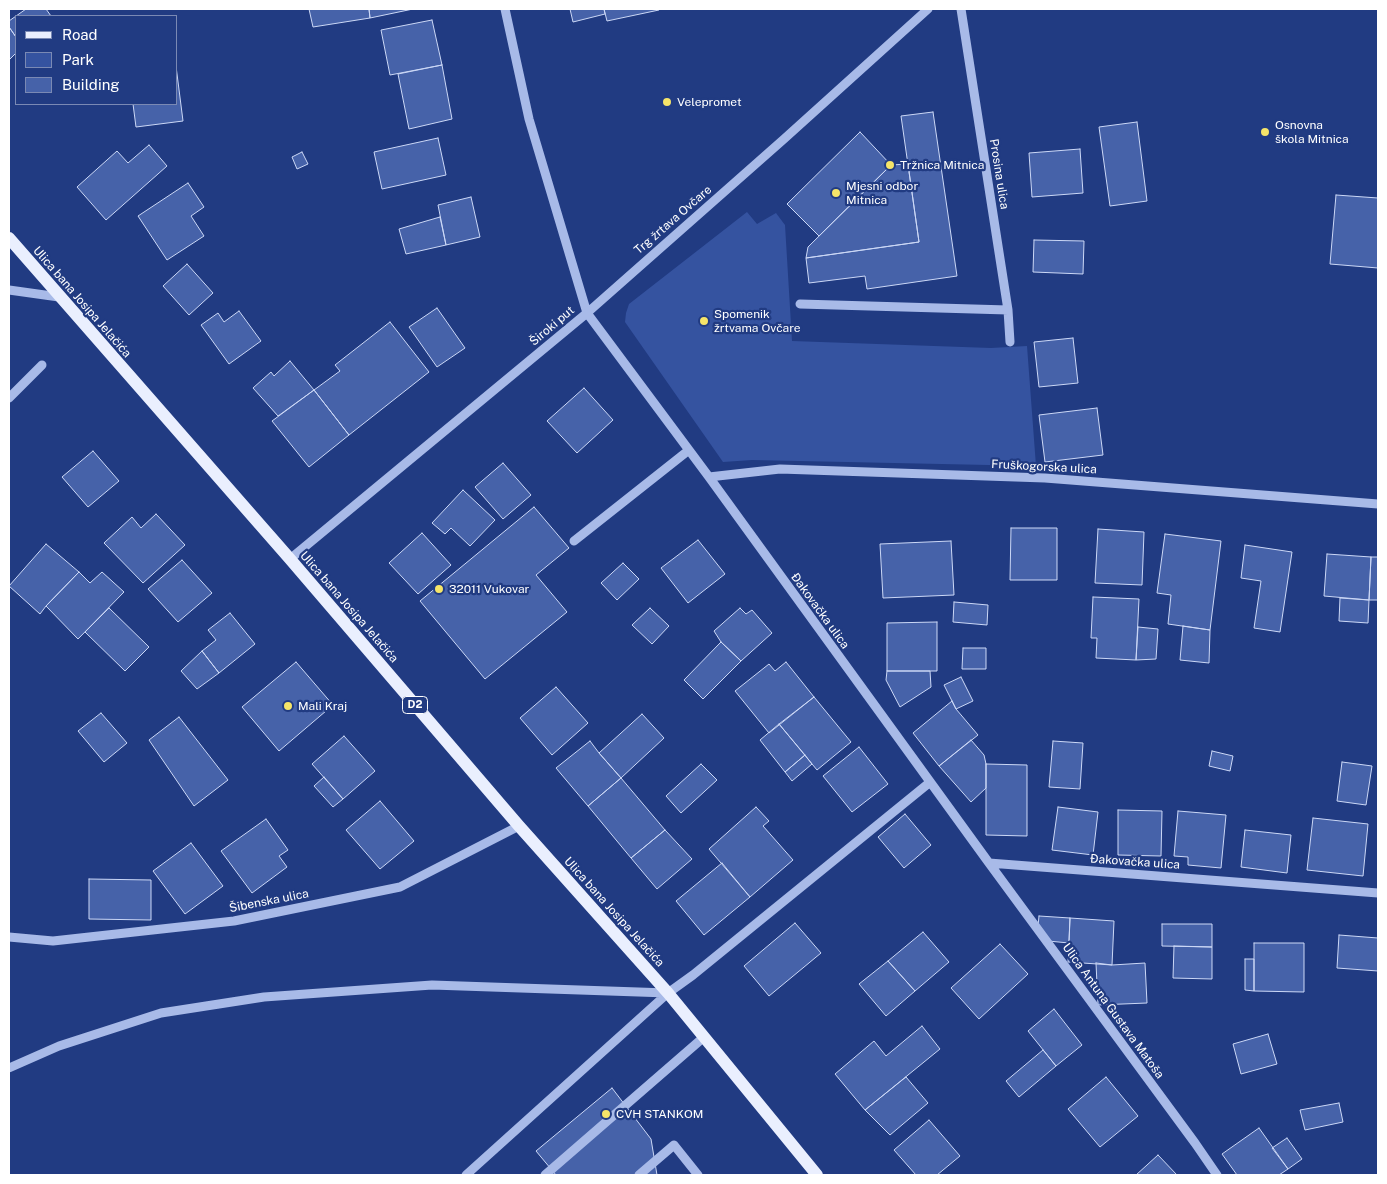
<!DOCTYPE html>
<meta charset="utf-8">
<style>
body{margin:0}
#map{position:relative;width:1387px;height:1184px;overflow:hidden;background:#213b82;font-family:"Public Sans",sans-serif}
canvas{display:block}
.frame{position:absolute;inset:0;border:10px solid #fff;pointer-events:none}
.legend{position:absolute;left:15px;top:15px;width:162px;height:90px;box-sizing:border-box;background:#213b82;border:1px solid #7a89b4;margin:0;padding:6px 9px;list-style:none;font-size:15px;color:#fff}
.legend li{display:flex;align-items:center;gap:10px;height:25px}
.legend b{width:25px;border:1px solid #7a89b4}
</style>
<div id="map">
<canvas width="1387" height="1184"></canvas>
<div class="frame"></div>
<ul class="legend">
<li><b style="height:6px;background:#eaeffe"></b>Road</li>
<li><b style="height:14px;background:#3553a0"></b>Park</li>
<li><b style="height:14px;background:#4662a9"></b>Building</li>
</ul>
</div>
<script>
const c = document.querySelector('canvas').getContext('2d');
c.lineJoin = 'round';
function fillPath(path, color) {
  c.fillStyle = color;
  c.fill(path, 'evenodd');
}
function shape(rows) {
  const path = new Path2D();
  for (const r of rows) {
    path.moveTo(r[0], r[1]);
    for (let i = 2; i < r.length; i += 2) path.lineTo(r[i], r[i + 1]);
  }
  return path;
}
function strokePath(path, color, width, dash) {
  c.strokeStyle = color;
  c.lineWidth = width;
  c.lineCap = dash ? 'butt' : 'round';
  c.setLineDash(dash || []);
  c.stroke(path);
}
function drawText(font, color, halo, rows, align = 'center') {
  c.font = font + ' "Public Sans",sans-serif';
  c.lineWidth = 4.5;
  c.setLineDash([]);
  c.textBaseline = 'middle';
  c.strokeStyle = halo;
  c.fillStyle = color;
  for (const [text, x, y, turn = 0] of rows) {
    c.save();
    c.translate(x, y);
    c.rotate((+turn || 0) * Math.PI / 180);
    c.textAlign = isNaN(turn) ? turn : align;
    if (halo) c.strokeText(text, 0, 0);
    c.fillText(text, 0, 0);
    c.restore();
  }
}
const green = shape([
 [747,212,757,224,776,213,785,225,792,341,991,348,1027,346,1036,466,752,460,723,462,625,322,626,313,629,304]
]);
const building = shape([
 [26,9,46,9,51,16,16,16,16,37,9,27,9,21,26,9],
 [309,9,369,9,370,18,313,27,309,9],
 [369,9,413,9,370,18,369,9],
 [570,9,604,9,605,14,573,22,570,9],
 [604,9,659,9,659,10,607,21,604,9],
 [432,20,442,65,390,75,381,30,432,20],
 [9,27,16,37,16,53,9,60,9,27],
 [442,65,452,119,409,129,398,74,442,65],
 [176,66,183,121,136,127,133,104,176,104,176,66],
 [933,112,957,276,867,289,865,276,809,283,806,258,919,242,901,116,933,112],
 [1137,122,1147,201,1110,206,1099,127,1137,122],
 [860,132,891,165,819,236,787,204,860,132],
 [438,138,446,175,382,189,374,152,438,138],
 [149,145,167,166,106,220,77,187,117,151,128,163,149,145],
 [1080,149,1083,193,1032,197,1029,153,1080,149],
 [302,152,308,164,297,169,292,157,302,152],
 [908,164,919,242,806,258,808,247,891,165,908,164],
 [188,183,204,207,191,216,204,236,167,260,138,216,188,183],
 [1336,195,1378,198,1378,268,1330,264,1336,195],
 [471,197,480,237,446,245,438,205,471,197],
 [440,217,446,245,406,254,399,229,440,217],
 [1034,240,1084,241,1083,274,1033,272,1034,240],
 [187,264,213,293,189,315,163,286,187,264],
 [437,308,465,348,437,367,409,327,437,308],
 [239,311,261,341,229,364,201,325,218,313,224,322,239,311],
 [390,322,429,372,349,435,314,390,340,371,335,365,390,322],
 [1073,338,1078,383,1039,387,1034,342,1073,338],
 [290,361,314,390,278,416,253,388,271,372,274,376,290,361],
 [584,388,613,420,577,453,547,421,584,388],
 [314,390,349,435,309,467,272,421,314,390],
 [1097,408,1103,455,1045,462,1039,415,1097,408],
 [93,451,119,481,88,507,62,477,93,451],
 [503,463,531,495,503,519,475,487,503,463],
 [463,490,495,520,470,546,451,528,445,534,432,523,463,490],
 [534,507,569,548,536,575,567,612,485,679,420,601,534,507],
 [156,514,185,545,143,583,104,543,132,517,141,528,156,514],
 [1011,528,1057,528,1057,580,1010,580,1011,528],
 [1098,529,1144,532,1142,585,1095,583,1098,529],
 [422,533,451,565,418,594,389,563,422,533],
 [1165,534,1221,541,1210,630,1168,624,1171,595,1157,593,1165,534],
 [698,540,725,574,688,603,661,568,698,540],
 [951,541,954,595,883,598,880,544,951,541],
 [46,544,79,572,46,606,40,614,9,586,46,544],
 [1245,545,1292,552,1280,632,1254,628,1261,581,1241,578,1245,545],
 [1327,554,1371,557,1369,600,1324,596,1327,554],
 [1371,557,1378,557,1378,600,1369,600,1371,557],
 [182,560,212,593,178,622,148,589,182,560],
 [623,563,639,579,617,600,601,583,623,563],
 [79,572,90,583,102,572,124,592,78,639,46,606,79,572],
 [1093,597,1139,599,1136,660,1096,658,1097,638,1091,638,1093,597],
 [1340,598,1369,600,1368,623,1339,621,1340,598],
 [954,602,988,605,987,625,953,622,954,602],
 [109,608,149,647,125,671,85,632,109,608],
 [650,608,669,626,652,644,632,625,650,608],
 [740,608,746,614,752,610,772,633,741,661,721,642,714,631,740,608],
 [230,613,255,644,219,673,202,651,216,640,208,630,230,613],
 [937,622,937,671,887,671,887,623,937,622],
 [1183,626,1210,630,1209,663,1180,660,1183,626],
 [1138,627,1158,629,1156,659,1136,660,1138,627],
 [721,642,741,661,703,699,684,680,721,642],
 [963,648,986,648,986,669,962,669,963,648],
 [202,651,219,673,197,689,181,671,202,651],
 [296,662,333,705,279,751,242,707,296,662],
 [786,662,814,697,769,733,735,691,769,664,775,671,786,662],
 [887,671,930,671,931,687,900,707,886,680,887,671],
 [961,677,973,701,956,709,944,685,961,677],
 [556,687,588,723,552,755,520,718,556,687],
 [814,697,851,742,817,770,779,724,814,697],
 [952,701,956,709,978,735,939,766,913,733,952,701],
 [101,713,127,743,104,762,78,731,101,713],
 [642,714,664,738,621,778,599,753,642,714],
 [179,717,228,780,194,806,149,740,179,717],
 [779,724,805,755,785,772,760,740,779,724],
 [344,736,375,771,343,799,312,764,344,736],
 [971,740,984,755,986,764,986,788,971,802,939,766,971,740],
 [590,741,599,753,621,778,588,806,556,768,590,741],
 [1053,741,1083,743,1080,789,1049,787,1053,741],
 [859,747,888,784,852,812,823,776,859,747],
 [1212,751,1233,756,1230,771,1209,766,1212,751],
 [805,755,812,764,792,781,785,772,805,755],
 [1342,762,1372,766,1366,805,1337,801,1342,762],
 [701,764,717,780,681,813,666,796,701,764],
 [986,764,1027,765,1027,836,986,835,986,764],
 [324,777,343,799,333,807,314,786,324,777],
 [621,778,665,830,631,858,588,806,621,778],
 [380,801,414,841,380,869,346,830,380,801],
 [756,807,769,821,763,826,793,860,750,897,709,849,756,807],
 [1058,807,1098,812,1093,855,1052,850,1058,807],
 [1118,810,1162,811,1161,856,1118,855,1118,810],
 [1178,811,1226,815,1221,868,1188,865,1188,857,1174,856,1178,811],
 [905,814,931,845,904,868,878,837,905,814],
 [1313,818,1368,824,1363,876,1307,870,1313,818],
 [266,819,288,850,279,856,287,867,252,893,221,851,266,819],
 [665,830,692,859,657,889,631,858,665,830],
 [1245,830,1291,835,1287,873,1241,867,1245,830],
 [191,843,223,886,185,914,153,871,191,843],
 [722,863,750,897,704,935,676,901,722,863],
 [89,879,151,880,151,920,89,919,89,879],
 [1039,916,1070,918,1069,943,1048,941,1038,926,1039,916],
 [1070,918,1114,921,1112,965,1068,962,1070,918],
 [795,923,821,953,769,996,744,966,795,923],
 [1162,924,1212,924,1212,947,1162,946,1162,924],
 [923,932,949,962,915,991,888,961,923,932],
 [1339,935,1378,938,1378,971,1337,968,1339,935],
 [1254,943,1304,943,1304,992,1254,991,1254,943],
 [1000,944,1028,974,979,1019,951,988,1000,944],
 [1174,946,1212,947,1212,979,1173,978,1174,946],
 [1245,959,1254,959,1254,991,1245,990,1245,959],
 [888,961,915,991,886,1016,859,984,888,961],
 [1096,963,1112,965,1145,963,1147,1003,1098,1005,1096,963],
 [1054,1009,1082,1045,1056,1066,1028,1031,1054,1009],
 [922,1026,940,1049,865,1110,835,1074,874,1041,886,1056,922,1026],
 [1268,1034,1277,1064,1241,1074,1233,1044,1268,1034],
 [1043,1050,1056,1066,1019,1097,1006,1081,1043,1050],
 [906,1077,928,1103,890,1135,865,1110,906,1077],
 [1106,1077,1138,1116,1100,1147,1068,1109,1106,1077],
 [612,1088,651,1139,657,1175,556,1175,536,1151,612,1088],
 [1339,1103,1343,1122,1305,1130,1300,1110,1339,1103],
 [929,1120,960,1156,937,1175,916,1175,894,1150,929,1120],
 [1259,1128,1288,1169,1279,1175,1237,1175,1222,1154,1259,1128],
 [1287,1138,1302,1159,1288,1169,1272,1148,1287,1138],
 [1158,1155,1177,1175,1136,1175,1158,1155]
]);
const minor = shape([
 [928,9,784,139,587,313,709,477,989,863,1378,893],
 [961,9,1008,310,1010,342],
 [9,290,59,297],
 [800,304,1008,310],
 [9,398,42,365],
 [709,477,780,469,1045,478,1378,504],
 [574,541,689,450],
 [290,559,587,313,529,119,505,9],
 [989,863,1195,1143,1217,1175],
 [9,937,53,941,234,921,400,887,519,826],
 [9,1068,59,1046,161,1013,264,997,432,985,668,993],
 [466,1175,668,993,693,975,929,783],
 [545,1175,704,1037],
 [639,1175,674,1145,698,1175]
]);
const major = shape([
 [9,238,290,559,519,826,668,993,817,1175]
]);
const markers = [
 [667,102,5,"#f5e469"],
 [1265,132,5,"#f5e469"],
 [890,165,5,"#f5e469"],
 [836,193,5,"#f5e469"],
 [704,321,5,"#f5e469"],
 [439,589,5,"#f5e469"],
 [288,706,5,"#f5e469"],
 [606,1114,5,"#f5e469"]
];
const shields = [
 [415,705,25]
];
const shieldNames = [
 ["D2",415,705]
];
const poiNames = [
 ["Velepromet",677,102],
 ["Osnovna",1275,125],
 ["škola Mitnica",1275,139],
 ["Tržnica Mitnica",900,165],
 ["Mjesni odbor",846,186],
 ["Mitnica",846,200],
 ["Spomenik",714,314],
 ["žrtvama Ovčare",714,328],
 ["32011 Vukovar",449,589],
 ["Mali Kraj",298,706],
 ["CVH STANKOM",616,1114]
];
const streetNames = [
 ["Prosina ulica",999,174,81],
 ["Trg žrtava Ovčare",673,220,-41],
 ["Ulica bana Josipa Jelačića",82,302,49],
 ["Široki put",552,326,-40],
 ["Fruškogorska ulica",1044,467,3],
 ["Ulica bana Josipa Jelačića",349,607,49],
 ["Đakovačka ulica",820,611,54],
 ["Đakovačka ulica",1135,862,4],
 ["Šibenska ulica",269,901,-11],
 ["Ulica bana Josipa Jelačića",614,912,48],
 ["Ulica Antuna Gustava Matoša",1113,1011,54]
];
fillPath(green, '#3553a0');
fillPath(building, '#4662a9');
strokePath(building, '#ccd8f6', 1);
strokePath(minor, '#a8bae8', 9);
strokePath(major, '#eaeffe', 12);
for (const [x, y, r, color] of markers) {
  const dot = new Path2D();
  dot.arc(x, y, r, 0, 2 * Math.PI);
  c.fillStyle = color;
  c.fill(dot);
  strokePath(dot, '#213b82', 2);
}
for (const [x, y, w] of shields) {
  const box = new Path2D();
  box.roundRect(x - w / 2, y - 8.5, w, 17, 4);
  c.fillStyle = '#213b82';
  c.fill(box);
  strokePath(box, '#fff', 1);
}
drawText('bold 11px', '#fff', null, shieldNames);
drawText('12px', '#fff', '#213b82', poiNames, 'left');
drawText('12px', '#fff', '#213b82', streetNames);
</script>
